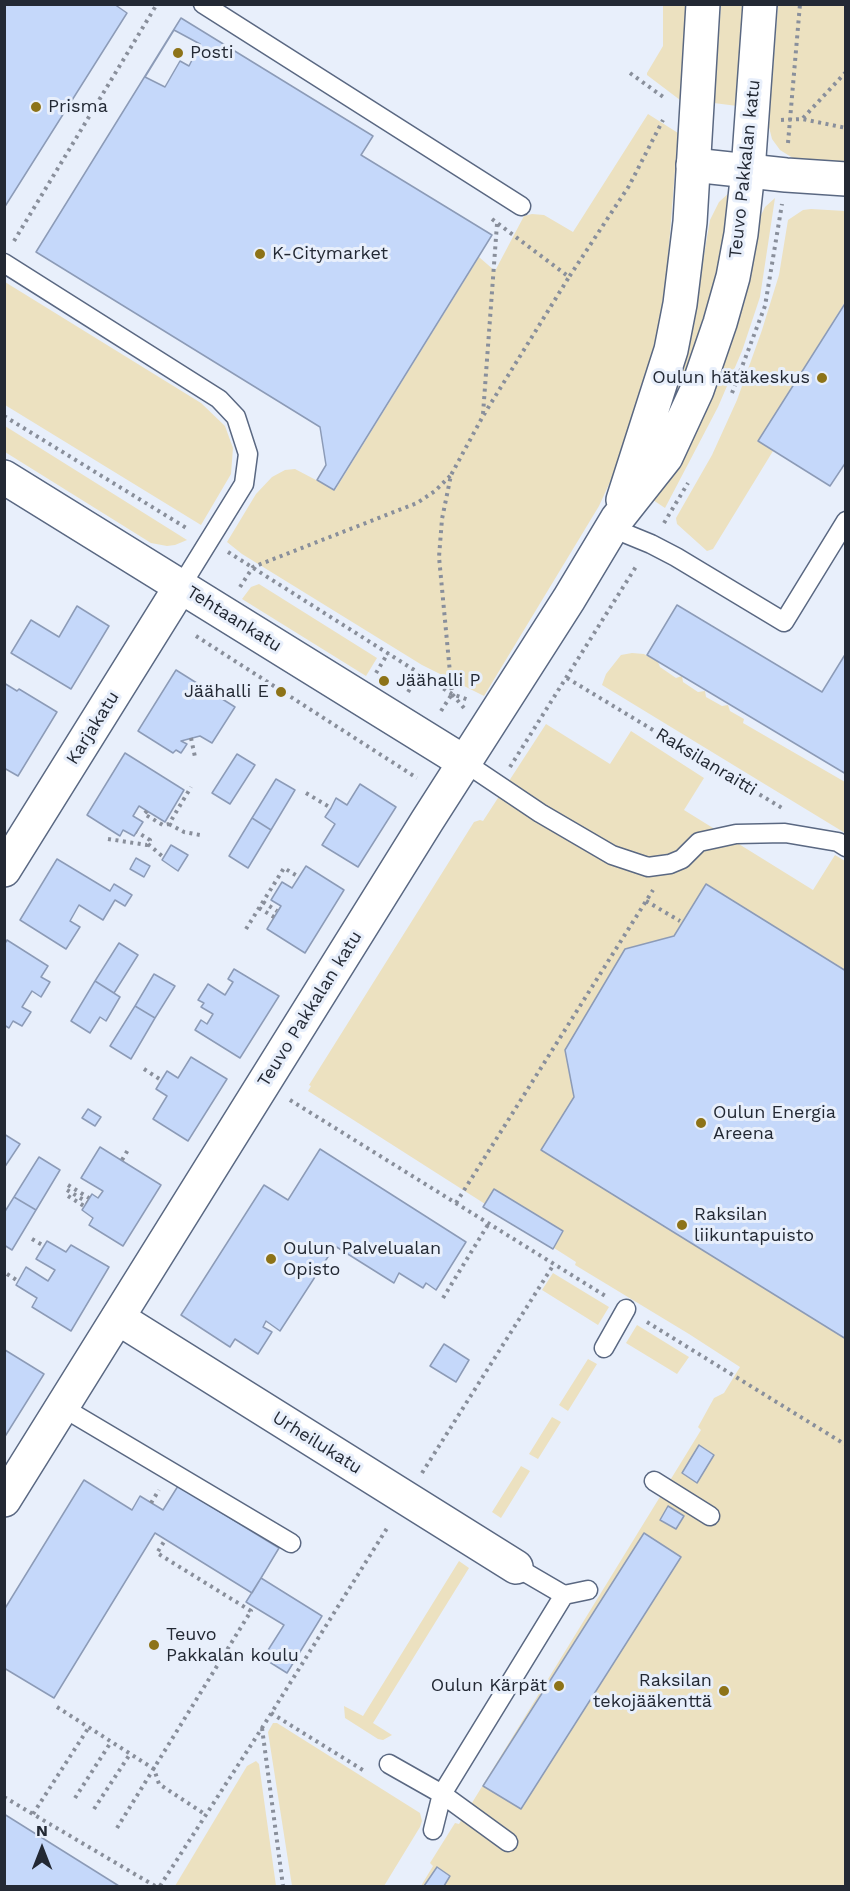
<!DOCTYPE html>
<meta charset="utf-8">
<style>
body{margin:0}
#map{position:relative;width:850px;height:1891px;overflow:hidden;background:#e8effb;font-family:"Work Sans",sans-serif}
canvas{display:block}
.frame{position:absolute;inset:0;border:6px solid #232934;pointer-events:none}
.north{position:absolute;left:12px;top:1819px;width:60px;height:60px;-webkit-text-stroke:4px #e8effb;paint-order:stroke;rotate:0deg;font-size:16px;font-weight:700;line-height:24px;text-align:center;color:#232934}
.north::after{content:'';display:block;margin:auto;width:21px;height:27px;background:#232934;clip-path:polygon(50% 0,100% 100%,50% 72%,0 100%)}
</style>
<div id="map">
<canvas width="850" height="1891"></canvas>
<div class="frame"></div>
<div class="north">N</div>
</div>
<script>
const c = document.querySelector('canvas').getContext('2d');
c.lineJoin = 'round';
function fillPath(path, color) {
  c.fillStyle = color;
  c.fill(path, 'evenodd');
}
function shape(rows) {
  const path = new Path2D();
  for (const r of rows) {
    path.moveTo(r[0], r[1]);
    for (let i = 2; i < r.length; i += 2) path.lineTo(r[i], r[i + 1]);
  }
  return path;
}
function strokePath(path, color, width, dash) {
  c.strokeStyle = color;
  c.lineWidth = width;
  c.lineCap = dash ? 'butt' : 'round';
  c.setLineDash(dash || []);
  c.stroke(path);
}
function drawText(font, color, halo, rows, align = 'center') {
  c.font = font + ' "Work Sans",sans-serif';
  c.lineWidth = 6;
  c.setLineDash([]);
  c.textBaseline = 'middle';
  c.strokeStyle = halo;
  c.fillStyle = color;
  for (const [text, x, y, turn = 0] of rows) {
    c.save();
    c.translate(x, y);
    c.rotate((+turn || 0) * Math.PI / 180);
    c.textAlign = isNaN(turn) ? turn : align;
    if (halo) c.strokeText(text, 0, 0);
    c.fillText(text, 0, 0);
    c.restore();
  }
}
const green = shape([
 [663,5,686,5,680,100,647,75,647,73,663,46],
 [721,5,743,5,737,106,714,103],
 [778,5,845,5,845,164,796,160,780,150,772,139,769,127,770,105],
 [648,114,678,133,667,271,657,338,627,445,599,506,484,696,422,665,242,554,227,542,256,494,272,477,285,470,295,469,335,490,479,257,495,271,524,216,532,214,544,215,573,232],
 [730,192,718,279,706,325,663,434,699,283,710,220,719,202],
 [775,198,760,297,742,351,718,407,665,508,653,500,678,460,726,356,745,300,759,219,765,207],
 [811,209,845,211,845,302,759,441,773,451,713,549,707,551,677,524,676,518,712,455,737,400,762,330,779,275,788,220,803,210],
 [5,282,201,403,225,426,233,448,231,474,201,525,5,405],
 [4,426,5,426,187,540,175,545,167,546,151,543,5,452],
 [259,584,377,658,366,676,242,599,251,587],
 [632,653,644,654,658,662,660,667,676,678,682,676,683,682,698,692,705,691,706,697,722,706,728,705,730,711,744,719,743,723,845,782,845,833,602,685,606,674,621,655],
 [546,724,610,764,631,731,704,778,684,810,813,890,835,855,845,861,845,1886,421,1886,433,1866,430,1863,455,1823,459,1824,701,1430,698,1427,714,1398,724,1393,740,1367,689,1334,575,1265,576,1262,308,1091,311,1086,309,1085,474,822,480,820,483,821],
 [553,1273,609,1307,598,1325,542,1290],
 [637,1325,689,1357,677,1374,626,1343],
 [588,1359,597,1364,568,1411,559,1405],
 [552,1417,561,1422,538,1459,529,1454],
 [521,1466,530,1471,501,1518,492,1512],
 [459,1561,469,1568,373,1723,392,1735,383,1740,378,1739,345,1718,344,1706,363,1716],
 [273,1723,277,1723,420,1813,422,1821,420,1827,384,1886,292,1886,268,1732],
 [256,1761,259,1764,276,1886,175,1886,247,1766]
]);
const building = shape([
 [4,4,114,4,127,13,4,208,4,4],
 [181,18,373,136,361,155,492,235,334,490,317,480,326,465,320,427,36,252,181,18],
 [174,30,200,44,189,66,180,61,165,87,145,77,174,30],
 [846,302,846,462,830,486,758,441,846,302],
 [677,605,822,692,846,653,846,774,647,655,677,605],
 [77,606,109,626,71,689,11,653,31,620,59,637,77,606],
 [176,670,235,707,212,743,200,736,181,741,187,744,181,753,176,750,173,753,138,731,176,670],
 [4,683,17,691,19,689,57,712,18,776,4,768,4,683],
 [125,753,184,790,165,822,139,806,133,816,143,822,134,836,123,830,120,836,87,815,125,753],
 [237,754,255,765,230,804,212,793,237,754],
 [276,779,295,790,271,830,252,818,276,779],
 [360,784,396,807,358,867,322,845,335,824,325,817,331,808,336,798,347,805,360,784],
 [252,818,271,830,248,868,229,856,252,818],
 [171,845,188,855,178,871,162,860,171,845],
 [136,858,150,866,144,877,130,869,136,858],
 [57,859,110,891,114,884,132,895,125,906,115,900,103,920,79,905,70,921,80,927,66,949,20,920,57,859],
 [306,866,344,890,305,953,267,929,281,906,271,900,282,882,292,888,306,866],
 [706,884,846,971,846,1339,541,1150,574,1097,565,1050,625,949,674,936,706,884],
 [7,940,48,966,41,977,50,982,41,997,32,991,22,1007,31,1012,22,1026,13,1021,9,1028,4,1025,4,945,7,940],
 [119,943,138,955,114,993,95,981,119,943],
 [234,969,279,996,240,1058,195,1030,201,1020,207,1024,213,1014,201,1007,204,1003,198,1000,208,984,225,995,233,982,228,979,234,969],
 [154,974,175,986,155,1018,135,1006,154,974],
 [95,981,120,997,106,1021,100,1017,90,1033,71,1021,95,981],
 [135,1006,155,1018,131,1059,110,1046,135,1006],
 [191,1057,227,1079,188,1141,153,1119,167,1096,156,1089,167,1071,178,1078,191,1057],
 [88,1109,101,1117,95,1126,82,1118,88,1109],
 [4,1134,20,1144,4,1168,4,1134],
 [100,1147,161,1185,123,1246,89,1225,93,1218,82,1210,92,1194,98,1198,103,1191,81,1178,100,1147],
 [320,1149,466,1242,436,1290,426,1283,423,1288,399,1273,394,1283,335,1246,280,1331,266,1321,263,1327,272,1332,258,1354,235,1339,230,1347,181,1315,264,1185,288,1200,320,1149],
 [39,1157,60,1170,36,1210,14,1197,39,1157],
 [494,1189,563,1231,553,1249,483,1207,494,1189],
 [14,1197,36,1210,12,1250,4,1245,4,1213,14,1197],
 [47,1241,66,1252,71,1245,109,1267,71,1331,32,1307,37,1298,16,1285,26,1267,48,1281,55,1270,36,1259,47,1241],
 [444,1344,469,1360,456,1382,430,1366,444,1344],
 [5,1350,44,1374,4,1438,4,1351,5,1350],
 [699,1445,714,1455,697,1483,682,1473,699,1445],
 [84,1480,132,1510,140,1496,163,1510,178,1486,279,1548,252,1593,155,1533,54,1698,4,1668,4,1610,84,1480],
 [668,1506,684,1516,676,1529,660,1520,668,1506],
 [644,1533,681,1557,521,1809,483,1786,644,1533],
 [261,1578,322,1616,287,1673,263,1658,284,1625,246,1602,261,1578],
 [4,1814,119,1886,4,1886,4,1814],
 [437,1867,450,1876,444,1886,424,1886,437,1867]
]);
const path = shape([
 [630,73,666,99],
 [803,118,846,72],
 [781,120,802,119,846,128],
 [788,143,800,4],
 [492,219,569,277,629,186,663,120],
 [14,241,157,4],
 [732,393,765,306,782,204],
 [483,414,497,224],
 [4,416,188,529],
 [664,523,688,483],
 [228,552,452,694,469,700],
 [240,587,253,567,417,503,435,491,451,475],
 [196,636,417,778],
 [376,673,388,653],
 [567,678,782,808],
 [408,692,420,673],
 [464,708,452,694,439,557,442,519,451,475,483,416,569,277],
 [441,711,452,694],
 [191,738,195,757],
 [510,767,637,565],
 [306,793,331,808],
 [147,811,144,814,163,825,169,824,191,787],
 [169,824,184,832,200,835],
 [108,839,147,845,150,840,137,832],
 [148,844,162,856],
 [646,901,680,921],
 [263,902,277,911],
 [259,908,274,917],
 [246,929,284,868,299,877],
 [144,1069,161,1080],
 [290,1100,607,1297],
 [122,1160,129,1148],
 [68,1185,89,1198],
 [67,1190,87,1202],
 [68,1196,84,1206],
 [456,1203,653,890],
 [32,1239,44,1246],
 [7,1274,18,1281],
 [443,1298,489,1223],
 [647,1322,846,1445],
 [422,1473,554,1264],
 [151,1503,159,1490],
 [57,1707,154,1769,159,1784,206,1815],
 [271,1713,366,1772],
 [262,1728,283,1886],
 [4,1797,155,1886],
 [75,1798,111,1742],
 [94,1809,130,1754],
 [33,1814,89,1727],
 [117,1828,251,1611,157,1553,165,1540],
 [160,1886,262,1728,389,1525]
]);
const service = shape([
 [203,4,521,206],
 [4,263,219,399,236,417,248,454,244,484,181,586],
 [612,528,651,544,676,557,784,622,846,521],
 [464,762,540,813,612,855,648,867,670,864,682,859,699,842,736,834,785,833,838,842,846,847],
 [604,1348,626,1309],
 [62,1407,291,1543],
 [654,1481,710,1516],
 [564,1595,588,1590],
 [389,1764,442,1794,508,1842],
 [433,1830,442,1794,564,1595,516,1567]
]);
const minor = shape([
 [693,165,786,175,846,179],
 [4,477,464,762],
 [4,870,181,586],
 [118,1318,516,1567]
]);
const tertiary = shape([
 [623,500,671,350,680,304,690,222,703,4],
 [4,1500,427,821,569,599,617,519,666,457,697,390,720,323,733,277,741,234,748,171,760,4]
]);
const markers = [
 [178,53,6,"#8d7318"],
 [36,107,6,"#8d7318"],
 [260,254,6,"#8d7318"],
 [822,378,6,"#8d7318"],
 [384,681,6,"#8d7318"],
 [281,692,6,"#8d7318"],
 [701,1123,6,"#8d7318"],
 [682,1225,6,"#8d7318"],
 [271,1259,6,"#8d7318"],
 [154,1645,6,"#8d7318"],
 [559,1686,6,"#8d7318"],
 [724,1691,6,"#8d7318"]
];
const poiNames = [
 ["Posti",190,53],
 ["Prisma",48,107],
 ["K-Citymarket",272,254],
 ["Oulun hätäkeskus",810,378,"right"],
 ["Jäähalli P",396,681],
 ["Jäähalli E",269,692,"right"],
 ["Oulun Energia",713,1113],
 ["Areena",713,1134],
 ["Raksilan",694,1215],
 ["liikuntapuisto",694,1236],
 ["Oulun Palvelualan",283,1249],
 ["Opisto",283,1270],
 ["Teuvo",166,1635],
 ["Pakkalan koulu",166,1656],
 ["Raksilan",712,1681,"right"],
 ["tekojääkenttä",712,1702,"right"],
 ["Oulun Kärpät",547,1686,"right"]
];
const streetNames = [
 ["Teuvo Pakkalan katu",745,169,-84],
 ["Tehtaankatu",234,619,32],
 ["Karjakatu",93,728,-58],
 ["Raksilanraitti",706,762,31],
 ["Teuvo Pakkalan katu",310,1009,-58],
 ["Urheilukatu",317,1443,32]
];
fillPath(green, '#ece1c0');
fillPath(building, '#c5d8fa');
strokePath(building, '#8c9bb7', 1.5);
strokePath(service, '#5a6882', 21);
strokePath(minor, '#5a6882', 36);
strokePath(tertiary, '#5a6882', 36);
strokePath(path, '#898f9b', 4, [3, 4.5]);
strokePath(service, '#fff', 18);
strokePath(minor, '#fff', 33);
strokePath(tertiary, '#fff', 33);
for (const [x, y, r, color] of markers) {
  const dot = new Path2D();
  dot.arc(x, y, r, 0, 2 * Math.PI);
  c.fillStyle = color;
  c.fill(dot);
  strokePath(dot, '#e8effb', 2);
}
drawText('18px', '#232934', '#e8effb', poiNames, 'left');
drawText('18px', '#232934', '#e8effb', streetNames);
</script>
